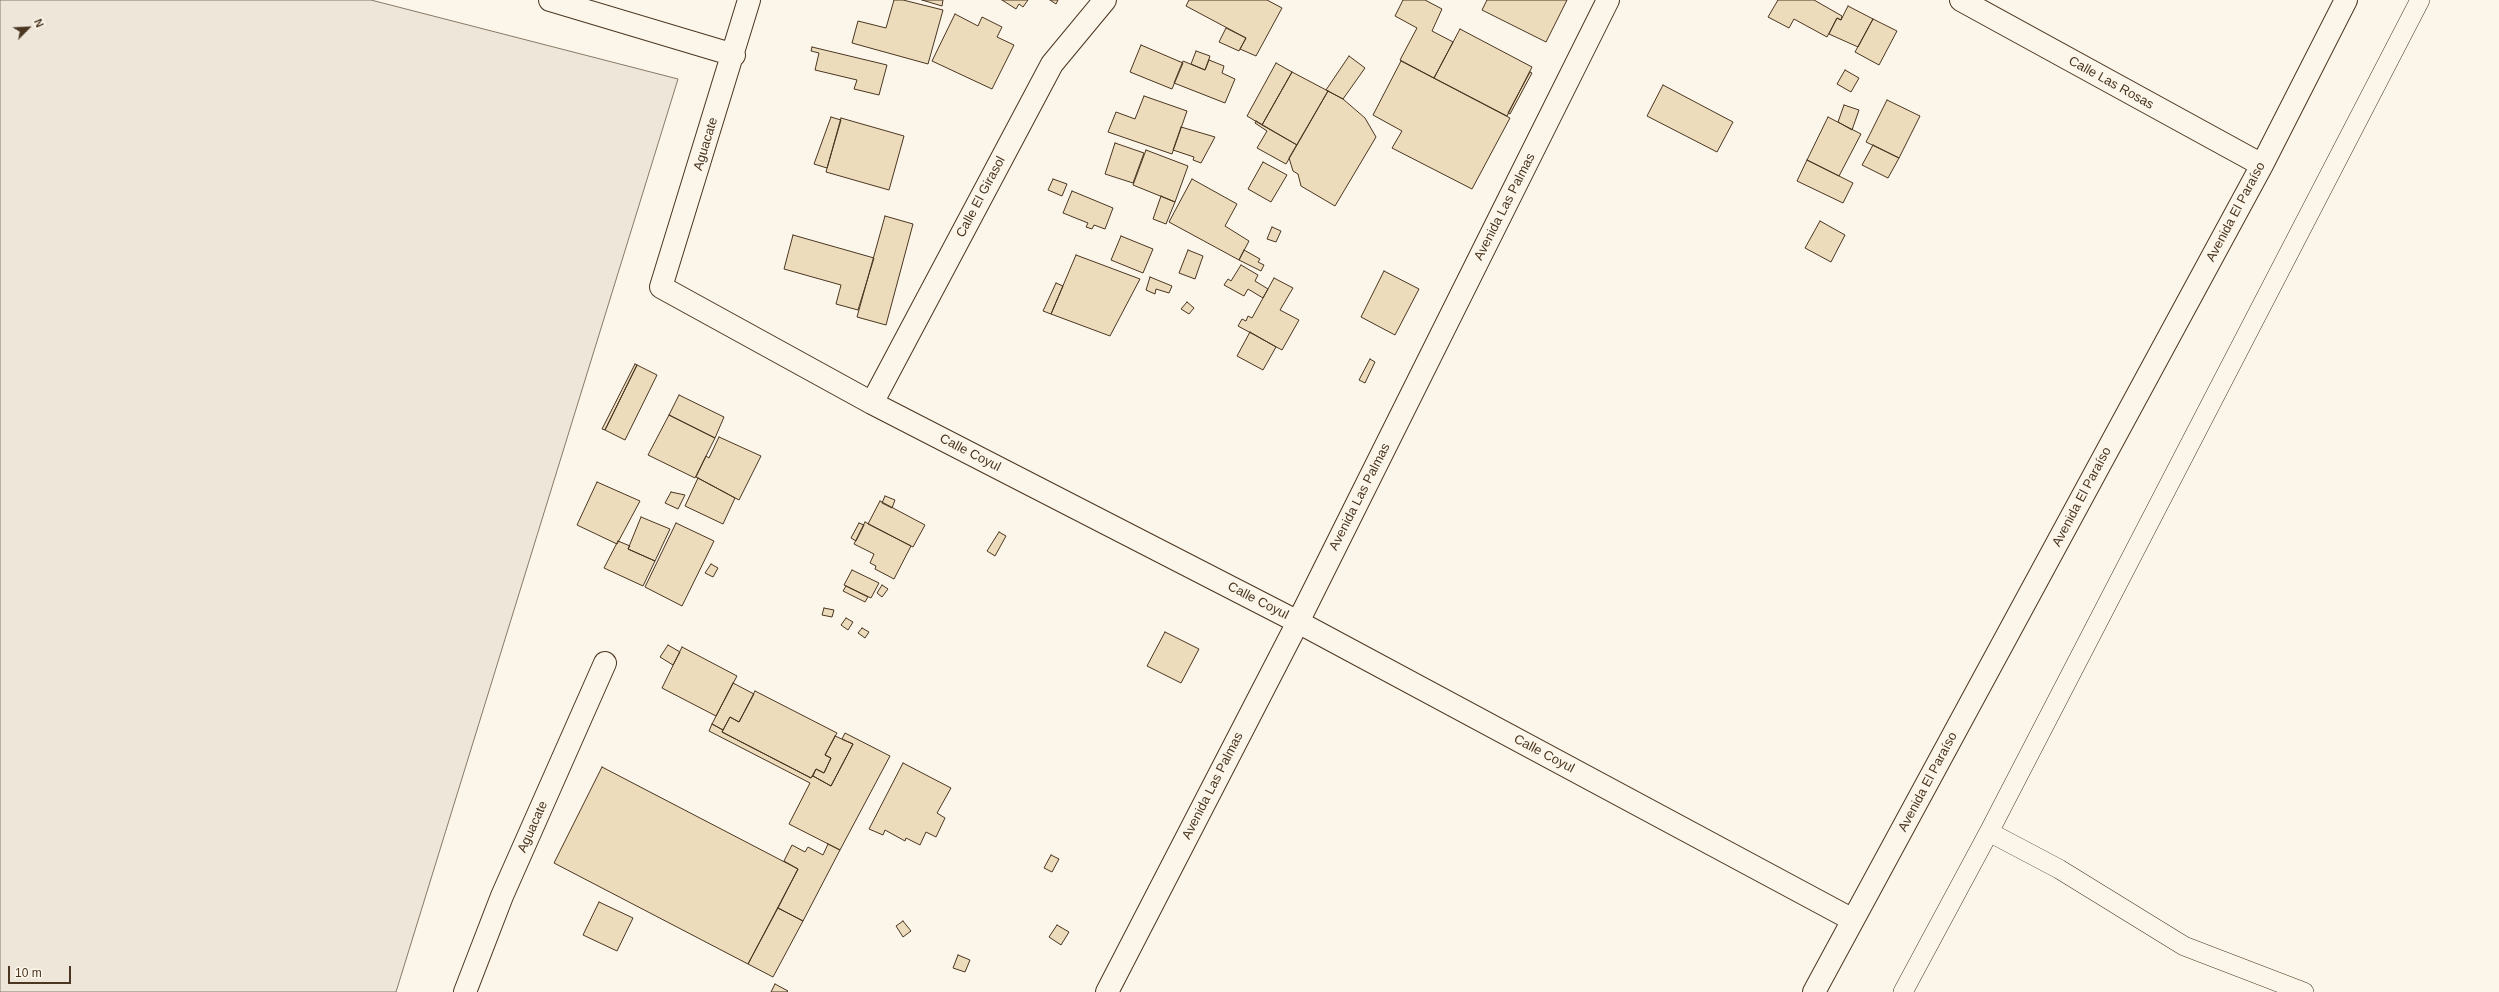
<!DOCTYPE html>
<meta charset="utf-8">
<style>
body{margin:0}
#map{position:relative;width:2499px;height:992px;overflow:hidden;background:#fbf6e9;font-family:Helvetica,sans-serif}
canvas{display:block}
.north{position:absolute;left:8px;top:8px;width:40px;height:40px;-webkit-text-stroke:3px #fbf6e9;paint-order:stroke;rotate:66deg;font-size:11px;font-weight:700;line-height:16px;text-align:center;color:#4a3520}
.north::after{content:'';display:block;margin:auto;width:14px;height:18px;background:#4a3520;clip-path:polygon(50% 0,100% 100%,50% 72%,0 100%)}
.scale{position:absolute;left:8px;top:966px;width:63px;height:18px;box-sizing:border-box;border:2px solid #4a3520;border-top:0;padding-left:5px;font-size:12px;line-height:14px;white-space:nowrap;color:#4a3520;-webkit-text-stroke:3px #fbf6e9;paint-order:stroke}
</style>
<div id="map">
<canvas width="2499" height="992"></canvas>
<div class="north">N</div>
<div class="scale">10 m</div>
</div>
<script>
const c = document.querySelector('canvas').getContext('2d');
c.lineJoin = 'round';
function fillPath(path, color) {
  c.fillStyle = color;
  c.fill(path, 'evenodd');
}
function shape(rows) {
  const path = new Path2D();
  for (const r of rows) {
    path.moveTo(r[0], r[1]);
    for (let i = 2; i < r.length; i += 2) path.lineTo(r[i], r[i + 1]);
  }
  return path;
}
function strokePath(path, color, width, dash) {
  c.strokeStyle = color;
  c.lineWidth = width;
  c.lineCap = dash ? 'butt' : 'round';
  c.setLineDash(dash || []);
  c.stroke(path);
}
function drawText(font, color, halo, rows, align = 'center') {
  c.font = font + ' Helvetica,sans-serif';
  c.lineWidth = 3;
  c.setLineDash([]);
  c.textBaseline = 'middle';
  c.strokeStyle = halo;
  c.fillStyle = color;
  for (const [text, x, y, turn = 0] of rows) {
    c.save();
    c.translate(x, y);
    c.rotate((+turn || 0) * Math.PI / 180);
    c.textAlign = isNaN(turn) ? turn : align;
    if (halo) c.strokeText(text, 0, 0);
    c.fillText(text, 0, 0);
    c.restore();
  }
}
const green = shape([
 [0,0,371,0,678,79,396,992,0,992,0,0]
]);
const building = shape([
 [894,0,903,0,943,10,928,64,852,43,858,21,886,28,894,0],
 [922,0,943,0,942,6,922,0],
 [1002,0,1028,0,1023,7,1019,4,1016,9,1002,0],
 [1050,0,1058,0,1056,4,1050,0],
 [1189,0,1267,0,1282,8,1256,56,1240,49,1246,38,1186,6,1189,0],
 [1403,0,1425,0,1442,9,1432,31,1453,42,1434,78,1400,60,1417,28,1395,16,1403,0],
 [1487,0,1567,0,1546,42,1482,10,1487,0],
 [1778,0,1814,0,1842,16,1841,20,1837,18,1827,37,1794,19,1789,28,1768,17,1778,0],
 [1848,6,1873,19,1858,47,1829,34,1837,18,1841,20,1848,6],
 [955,14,978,26,982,17,1002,27,997,37,1014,45,992,89,932,61,955,14],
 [1873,19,1897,31,1879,65,1855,52,1873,19],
 [1226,28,1246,38,1239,51,1219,42,1226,28],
 [1460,29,1532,67,1507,116,1434,78,1460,29],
 [1141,45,1183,63,1172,89,1130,72,1141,45],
 [812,47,887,65,879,95,854,89,857,80,815,70,819,53,811,51,812,47],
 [1196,51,1210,56,1205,70,1191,64,1196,51],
 [1349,56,1365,68,1343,99,1326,90,1349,56],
 [1209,60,1224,66,1222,73,1235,79,1225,103,1174,83,1183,61,1205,70,1209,60],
 [1401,61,1510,118,1472,189,1392,148,1402,131,1373,115,1401,61],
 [1276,63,1292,72,1262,125,1247,116,1276,63],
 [1845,70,1859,78,1851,92,1837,84,1845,70],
 [1292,72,1328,91,1297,145,1262,125,1292,72],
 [1530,72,1532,73,1510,114,1508,113,1530,72],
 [1663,85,1733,122,1717,152,1647,116,1663,85],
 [1328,91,1343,99,1365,118,1376,137,1335,206,1301,186,1298,174,1293,171,1289,158,1328,91],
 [1144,96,1187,111,1172,154,1108,132,1116,112,1135,119,1144,96],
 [1887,100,1920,116,1899,158,1866,142,1887,100],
 [1844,105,1859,110,1852,130,1838,122,1844,105],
 [831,117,841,120,827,168,814,164,831,117],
 [1828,117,1861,134,1839,176,1807,160,1828,117],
 [841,118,904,136,889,190,826,172,841,118],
 [1256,121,1297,145,1286,164,1257,148,1267,131,1255,123,1256,121],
 [1181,127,1215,137,1201,163,1193,160,1194,157,1173,150,1181,127],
 [1115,143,1144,153,1133,183,1105,174,1115,143],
 [1873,145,1899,158,1888,178,1862,165,1873,145],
 [1146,150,1188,166,1175,202,1133,185,1146,150],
 [1807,160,1853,183,1843,203,1797,181,1807,160],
 [1263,162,1287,175,1271,202,1248,189,1263,162],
 [1053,179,1067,184,1062,196,1048,190,1053,179],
 [1192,179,1237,204,1225,226,1249,241,1239,260,1169,222,1192,179],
 [1072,191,1113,208,1105,229,1094,225,1092,229,1086,227,1088,223,1063,213,1072,191],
 [1161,196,1175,202,1166,224,1153,219,1161,196],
 [885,216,913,224,886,325,857,317,885,216],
 [1820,221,1845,235,1831,262,1805,248,1820,221],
 [1272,227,1281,231,1276,242,1267,239,1272,227],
 [793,235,874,258,858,310,836,304,841,285,784,269,793,235],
 [1121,236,1153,249,1143,273,1111,260,1121,236],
 [1188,250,1203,256,1195,279,1179,273,1188,250],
 [1244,250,1260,259,1258,262,1264,265,1261,271,1239,260,1244,250],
 [1076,255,1140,279,1110,336,1051,314,1076,255],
 [1241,265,1258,275,1255,281,1268,289,1263,298,1248,289,1244,296,1224,285,1228,279,1231,281,1241,265],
 [1384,271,1419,289,1395,335,1361,317,1384,271],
 [1150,277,1172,286,1169,293,1156,289,1155,294,1146,290,1150,277],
 [1274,278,1293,288,1280,310,1299,320,1282,350,1238,326,1242,319,1246,321,1248,316,1252,318,1274,278],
 [1056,283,1063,286,1051,314,1043,311,1056,283],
 [1187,302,1194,308,1189,314,1181,309,1187,302],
 [1250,332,1276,347,1263,370,1237,356,1250,332],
 [1370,359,1375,362,1365,383,1359,380,1370,359],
 [635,364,637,365,605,430,602,429,635,364],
 [637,365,657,375,625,440,605,430,637,365],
 [679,395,724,417,715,438,669,415,679,395],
 [669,415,715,438,695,478,648,455,669,415],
 [719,437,761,456,739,500,696,477,706,456,709,458,719,437],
 [698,478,735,498,723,524,685,506,698,478],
 [597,482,640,501,617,544,577,525,597,482],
 [671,492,685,495,678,509,665,503,671,492],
 [885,496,895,500,892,508,882,503,885,496],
 [880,501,925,525,913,547,868,524,880,501],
 [641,517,670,529,655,561,628,549,641,517],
 [865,522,911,546,894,579,875,569,876,566,870,563,874,554,854,544,865,522],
 [676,523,714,541,682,606,645,587,676,523],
 [859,523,864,525,856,541,851,538,859,523],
 [999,532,1006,536,995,556,987,551,999,532],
 [618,541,630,546,628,549,655,561,643,586,604,568,618,541],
 [711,564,718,568,713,577,705,573,711,564],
 [852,570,879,583,871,598,844,585,852,570],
 [882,585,888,589,882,597,877,593,882,585],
 [846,586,868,597,865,602,843,591,846,586],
 [824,608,834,610,832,617,822,615,824,608],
 [846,618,853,622,848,630,841,625,846,618],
 [862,628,869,632,865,638,858,633,862,628],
 [1165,632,1199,649,1181,683,1147,666,1165,632],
 [668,645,680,652,673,665,660,657,668,645],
 [682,647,737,676,716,716,662,688,682,647],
 [733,683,754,694,739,722,730,717,723,730,712,724,733,683],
 [755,691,837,733,825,755,831,758,824,773,816,769,811,778,722,732,730,717,739,722,755,691],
 [712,724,723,730,722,732,811,778,813,776,831,786,853,744,842,739,845,733,890,756,840,850,789,824,810,783,709,731,712,724],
 [835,736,853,744,831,786,813,776,816,769,824,773,831,758,825,755,835,736],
 [903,763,951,788,937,813,945,818,936,837,926,832,920,845,906,838,905,841,885,830,883,835,869,829,903,763],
 [602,767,798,869,748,964,554,863,602,767],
 [828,844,840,850,803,921,778,908,798,869,784,861,792,845,805,852,808,847,823,855,828,844],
 [1051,855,1059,859,1052,872,1044,868,1051,855],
 [599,902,633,918,617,951,583,935,599,902],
 [778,908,803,921,773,977,748,964,778,908],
 [903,921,911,931,903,937,896,926,903,921],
 [1057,925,1069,932,1061,945,1049,937,1057,925],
 [958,955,970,960,965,972,953,968,958,955],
 [775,984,788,991,787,992,771,992,775,984]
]);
const lane = shape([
 [1989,832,2059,869,2184,946,2304,992],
 [1903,992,1989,832,2420,0]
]);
const street = shape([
 [550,0,734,55],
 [749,0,661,287,872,403,1298,622,1853,920],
 [1961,0,2262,165],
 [872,403,1052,64,1105,0],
 [465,992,502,896,605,663],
 [1814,992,2262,165,2346,0]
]);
const secondary = shape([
 [1107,992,1298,622,1608,0]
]);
const streetNames = [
 ["Calle Las Rosas",2111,83,29],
 ["Aguacate",706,144,-73],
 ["Calle El Girasol",981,197,-62],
 ["Avenida Las Palmas",1505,207,-63],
 ["Avenida El Paraíso",2236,212,-62],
 ["Calle Coyul",970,453,27],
 ["Avenida Las Palmas",1360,497,-63],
 ["Avenida El Paraíso",2082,497,-62],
 ["Calle Coyul",1258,601,27],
 ["Calle Coyul",1544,754,28],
 ["Avenida El Paraíso",1928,782,-62],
 ["Avenida Las Palmas",1213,786,-63],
 ["Aguacate",533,827,-66]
];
fillPath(green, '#ede6d9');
strokePath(green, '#887966', 1);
fillPath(building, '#ecdcbc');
strokePath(building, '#4a3520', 1);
strokePath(lane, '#4a3520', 20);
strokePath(street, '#4a3520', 24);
strokePath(secondary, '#4a3520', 24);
strokePath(lane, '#fbf6e9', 19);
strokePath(street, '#fbf6e9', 22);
strokePath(secondary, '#fbf6e9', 22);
drawText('13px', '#4a3520', '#fbf6e9', streetNames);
</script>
